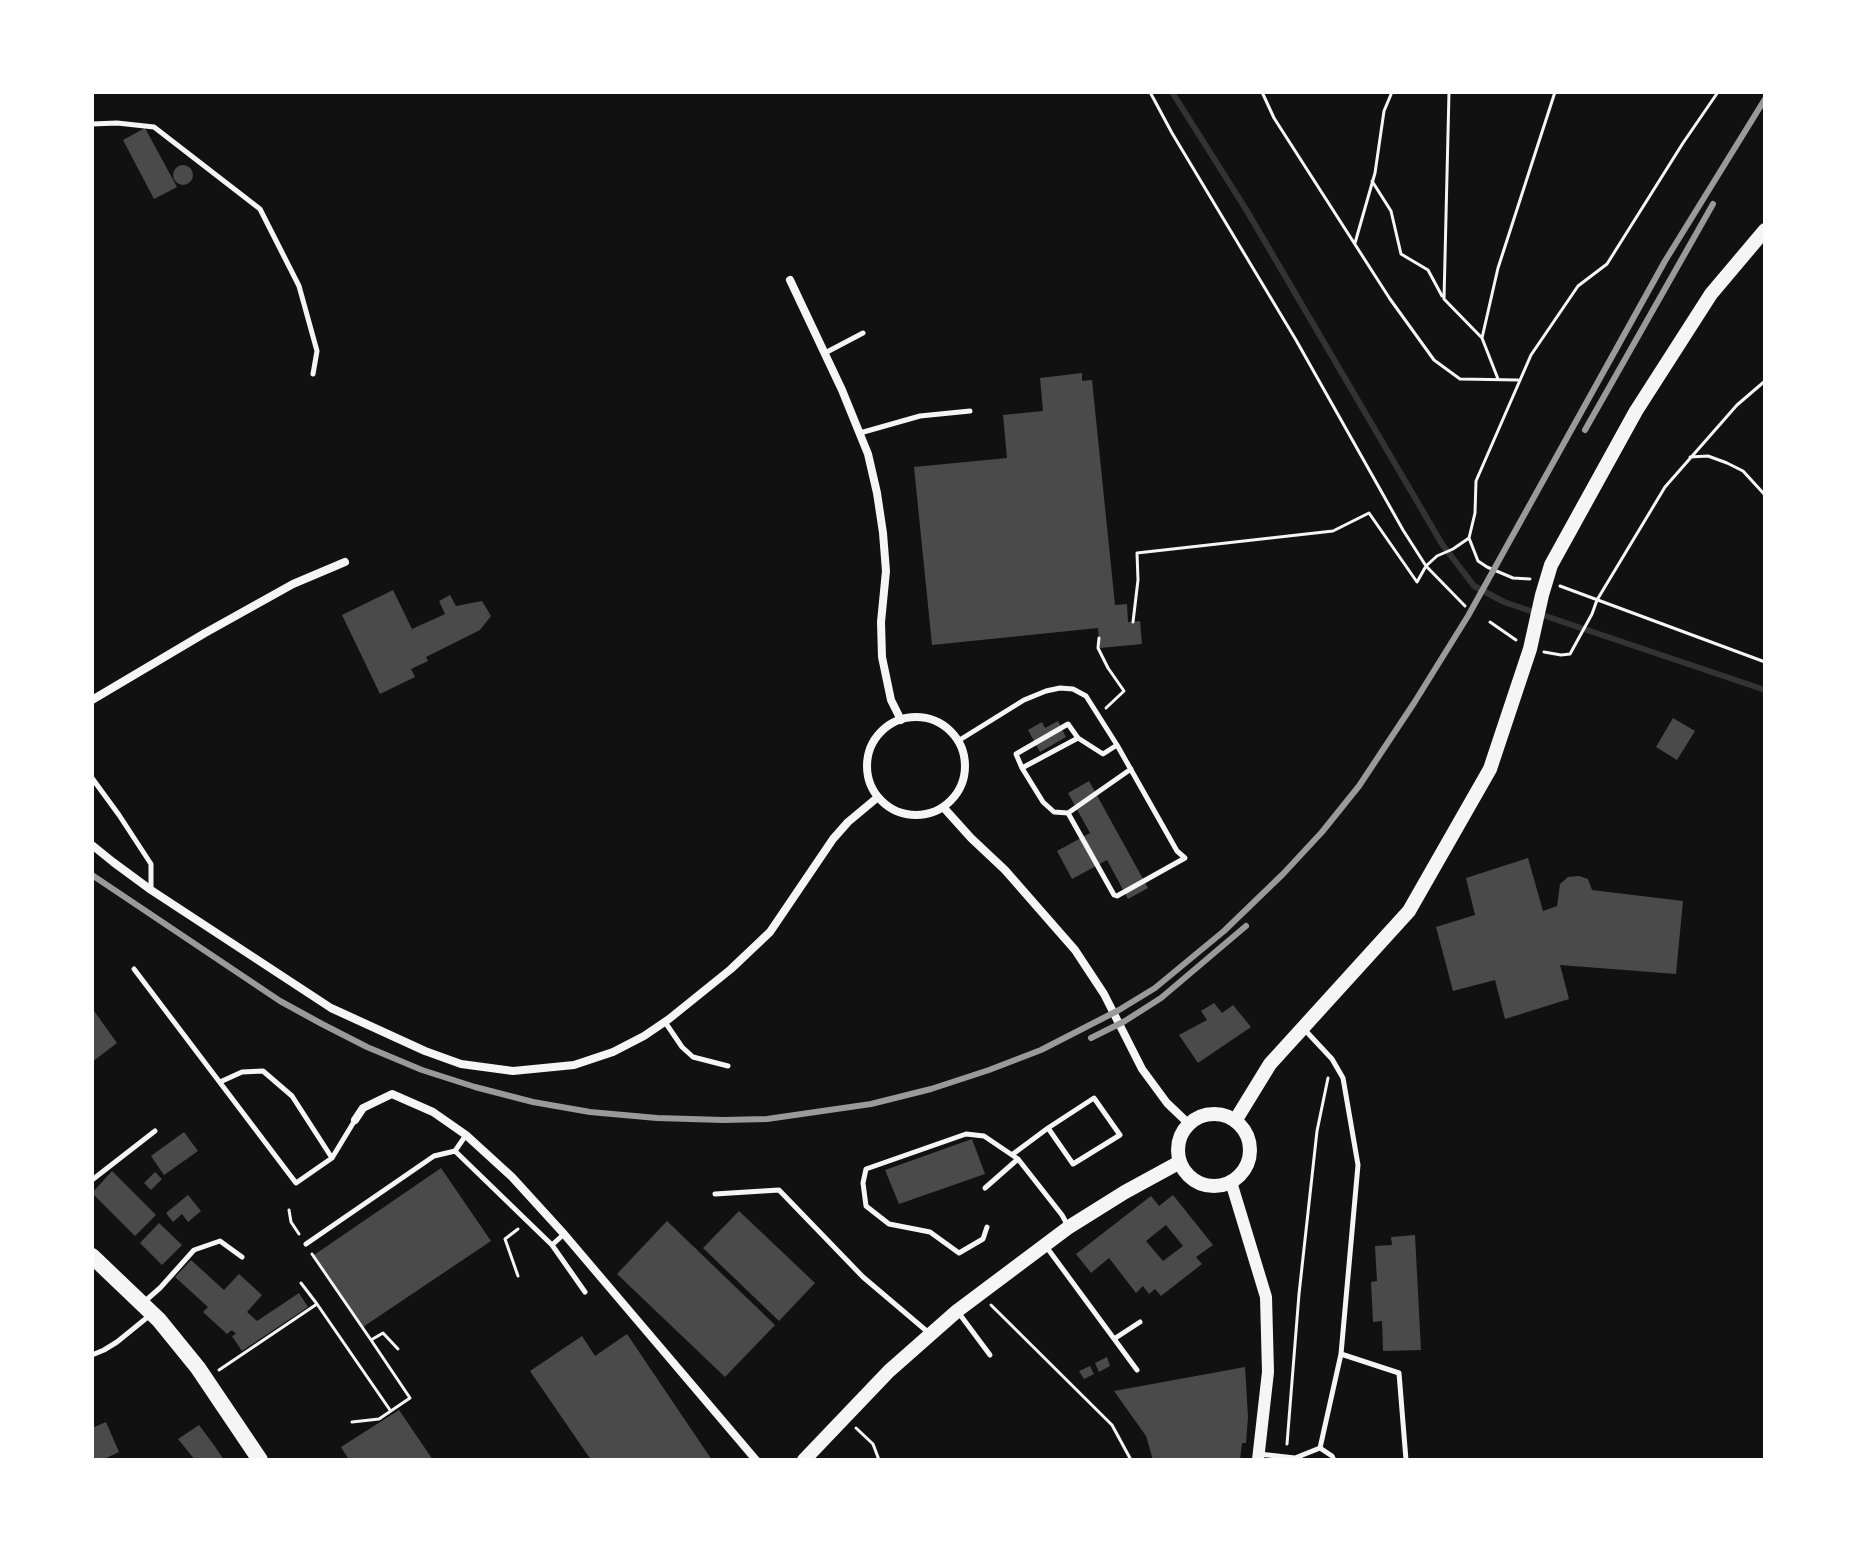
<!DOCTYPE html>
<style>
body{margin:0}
#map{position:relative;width:1857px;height:1552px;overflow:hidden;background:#111;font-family:Inter,sans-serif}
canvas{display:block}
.frame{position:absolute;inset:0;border:94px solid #fff;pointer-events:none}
</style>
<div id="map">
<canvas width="1857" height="1552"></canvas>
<div class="frame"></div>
</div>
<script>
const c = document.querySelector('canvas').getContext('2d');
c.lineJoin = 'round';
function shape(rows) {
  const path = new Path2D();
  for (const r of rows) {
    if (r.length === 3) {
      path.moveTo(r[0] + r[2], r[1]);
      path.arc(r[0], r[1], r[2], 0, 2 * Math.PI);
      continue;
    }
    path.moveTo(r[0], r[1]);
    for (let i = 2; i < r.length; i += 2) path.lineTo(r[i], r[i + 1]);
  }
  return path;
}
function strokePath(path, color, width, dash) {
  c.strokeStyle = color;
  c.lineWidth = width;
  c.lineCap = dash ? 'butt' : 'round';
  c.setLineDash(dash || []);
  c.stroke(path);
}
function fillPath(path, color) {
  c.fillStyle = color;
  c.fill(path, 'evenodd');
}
const stream = shape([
 [1172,92,1247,211,1442,544,1474,586,1504,602,1765,690]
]);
const building = shape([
 [145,128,177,187,154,199,123,140],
 [183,175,10],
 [1082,373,1082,381,1092,380,1115,605,1127,604,1128,622,1140,621,1142,644,1100,648,1098,628,932,645,914,467,1007,458,1003,415,1043,411,1040,378],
 [393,590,412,629,445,614,439,601,450,595,456,606,482,601,491,616,480,630,426,657,428,661,411,669,415,677,380,694,342,615],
 [1673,718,1695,731,1677,760,1656,747],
 [1058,721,1066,737,1040,752,1028,730,1042,722,1045,728],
 [1089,781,1148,888,1128,899,1107,860,1072,879,1057,851,1090,833,1068,793],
 [1528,858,1543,911,1557,906,1560,884,1568,877,1579,876,1588,879,1592,890,1683,901,1676,974,1560,965,1569,999,1505,1019,1495,980,1453,991,1436,927,1475,915,1466,878],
 [1214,1003,1222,1013,1233,1005,1251,1027,1198,1063,1179,1035,1207,1020,1201,1011],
 [92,1008,117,1043,92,1062],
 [184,1132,198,1151,164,1175,151,1156],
 [972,1139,985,1174,899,1204,885,1170],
 [441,1168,491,1241,363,1327,314,1255],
 [112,1171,156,1215,135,1236,92,1193],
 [155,1172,162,1179,151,1190,144,1183],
 [188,1195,201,1211,188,1222,182,1214,173,1222,166,1213],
 [1173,1195,1213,1245,1196,1257,1202,1264,1161,1296,1155,1289,1149,1294,1143,1286,1136,1293,1109,1258,1091,1273,1076,1254,1151,1196,1159,1206],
 [1166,1225,1183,1246,1163,1261,1146,1241],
 [739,1211,815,1283,779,1321,703,1248],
 [667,1221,775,1325,725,1377,617,1274],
 [159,1223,182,1245,162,1265,140,1243],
 [1415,1235,1421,1350,1383,1351,1382,1321,1373,1322,1371,1282,1377,1281,1375,1246,1392,1245,1391,1237],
 [191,1260,224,1290,239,1274,262,1295,247,1312,257,1321,299,1293,308,1307,242,1351,232,1336,236,1334,232,1330,227,1334,203,1312,208,1307,175,1277],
 [627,1334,712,1460,591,1460,530,1371,582,1336,595,1356],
 [1107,1357,1110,1366,1099,1372,1095,1363],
 [1090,1366,1094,1374,1084,1379,1079,1371],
 [1245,1367,1248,1417,1246,1443,1242,1443,1240,1460,1153,1460,1146,1436,1114,1391],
 [399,1410,433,1460,349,1460,341,1447],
 [106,1422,119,1452,102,1460,92,1460,92,1428],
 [199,1425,216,1448,224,1460,195,1460,178,1439]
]);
const path = shape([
 [1150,92,1172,133,1296,340,1403,530,1426,566,1465,606],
 [1262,92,1274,118,1390,299,1434,360,1460,379,1518,380],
 [1449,92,1444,299,1482,338,1498,379],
 [1372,181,1391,211,1401,254,1428,270,1442,296],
 [1355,243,1375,173,1384,111,1392,92],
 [1482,338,1498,268,1555,92],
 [1690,457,1708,456,1727,463,1743,471,1765,495],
 [1530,579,1513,578,1487,567,1478,561,1469,538,1475,513,1476,481,1531,355,1578,286,1607,264,1683,143,1718,92],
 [1560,586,1765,662],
 [1133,622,1138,580,1137,553,1333,531,1369,513,1417,582,1426,566,1437,556,1453,549,1469,538],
 [1490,622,1516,640],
 [1099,638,1098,648,1108,668,1124,691,1106,708],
 [1544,652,1561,655,1570,654,1592,614,1597,600,1665,487,1737,405,1765,381],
 [289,1210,291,1222,299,1234],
 [312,1254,371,1340],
 [518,1276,505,1239,518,1229],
 [301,1283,317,1304],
 [991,1305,1112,1425,1131,1460],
 [219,1370,317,1304,390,1410],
 [352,1422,379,1419,410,1398,371,1340,383,1333,398,1349],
 [856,1428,873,1444,879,1460],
 [1287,1444,1299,1294,1317,1131,1328,1078]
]);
const service = shape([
 [92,124,117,123,154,127,260,209,299,286,317,351,313,374],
 [825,353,863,333],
 [860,433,920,416,970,411],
 [958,741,1024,700,1046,691,1060,688,1073,689,1086,696,1117,745,1177,851,1185,858,1117,896,1114,895,1068,813,1054,812,1043,802,1022,768,1078,738,1103,754,1117,745],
 [1022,768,1016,754,1068,724,1078,738],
 [92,778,119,815,151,864,151,890],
 [1068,813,1131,769],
 [134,969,296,1183,332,1158,355,1120],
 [665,1022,682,1047,693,1057,728,1066],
 [1304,1029,1332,1059,1343,1078,1358,1165,1341,1354,1399,1373,1406,1460],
 [220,1082,242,1072,263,1071,292,1096,332,1158],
 [466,1135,455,1151,552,1245,585,1292],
 [1013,1154,1048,1128,1094,1098,1120,1135,1073,1164,1048,1128],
 [92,1180,155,1131],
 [985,1188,1018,1159,1062,1215,1068,1226],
 [715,1194,779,1190,863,1277,929,1333],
 [987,1227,983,1239,959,1253,930,1232,889,1224,866,1206,863,1183,866,1169,966,1134,984,1136,1018,1159],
 [306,1244,434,1156,455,1151],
 [552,1245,564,1234],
 [1045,1245,1137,1370],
 [144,1302,160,1288,194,1250,220,1241,242,1257],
 [958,1312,990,1355],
 [1114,1339,1140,1322],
 [92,1355,104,1350,117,1342,149,1316],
 [1320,1448,1341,1354],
 [1259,1454,1295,1458,1320,1448,1332,1456,1334,1460]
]);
const minor = shape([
 [790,280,842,390,868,454,877,493,883,533,886,571,881,622,882,657,891,700,901,720],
 [92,700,205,633,293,584,345,562],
 [916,766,49],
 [944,808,971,838,1005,870,1075,950,1104,994,1142,1069,1167,1103,1189,1124],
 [92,845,113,862,151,890,331,1008,425,1051,461,1064,513,1071,574,1065,613,1052,644,1036,669,1019,731,969,770,932,833,839,848,822,878,797],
 [355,1120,363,1108,392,1094,433,1112,466,1135,512,1177,564,1234,756,1460]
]);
const tertiary = shape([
 [1231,1182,1266,1297,1268,1372,1258,1460]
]);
const secondary = shape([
 [1214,1150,36],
 [1235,1121,1270,1064,1409,911,1490,769,1530,649,1542,595,1551,565,1636,411,1711,294,1765,230],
 [804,1460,889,1371,957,1311,1069,1227,1125,1192,1180,1162]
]);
const primary = shape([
 [92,1256,159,1320,198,1368,260,1460]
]);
const rail = shape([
 [1585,430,1713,204],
 [92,875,280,1001,322,1024,367,1047,422,1070,475,1087,533,1102,590,1112,657,1118,723,1120,767,1119,871,1104,931,1089,989,1070,1041,1050,1119,1010,1155,988,1224,931,1283,874,1322,832,1359,786,1414,703,1468,616,1665,261,1765,99],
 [1091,1038,1125,1021,1161,998,1246,926]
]);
strokePath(stream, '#333', 6);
fillPath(building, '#4a4a4a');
strokePath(path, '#f5f5f5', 3);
strokePath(service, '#f5f5f5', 5);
strokePath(minor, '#f5f5f5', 8);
strokePath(tertiary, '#f5f5f5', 12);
strokePath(secondary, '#f5f5f5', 14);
strokePath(primary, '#f5f5f5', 16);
strokePath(rail, '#9a9a9a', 6);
</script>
